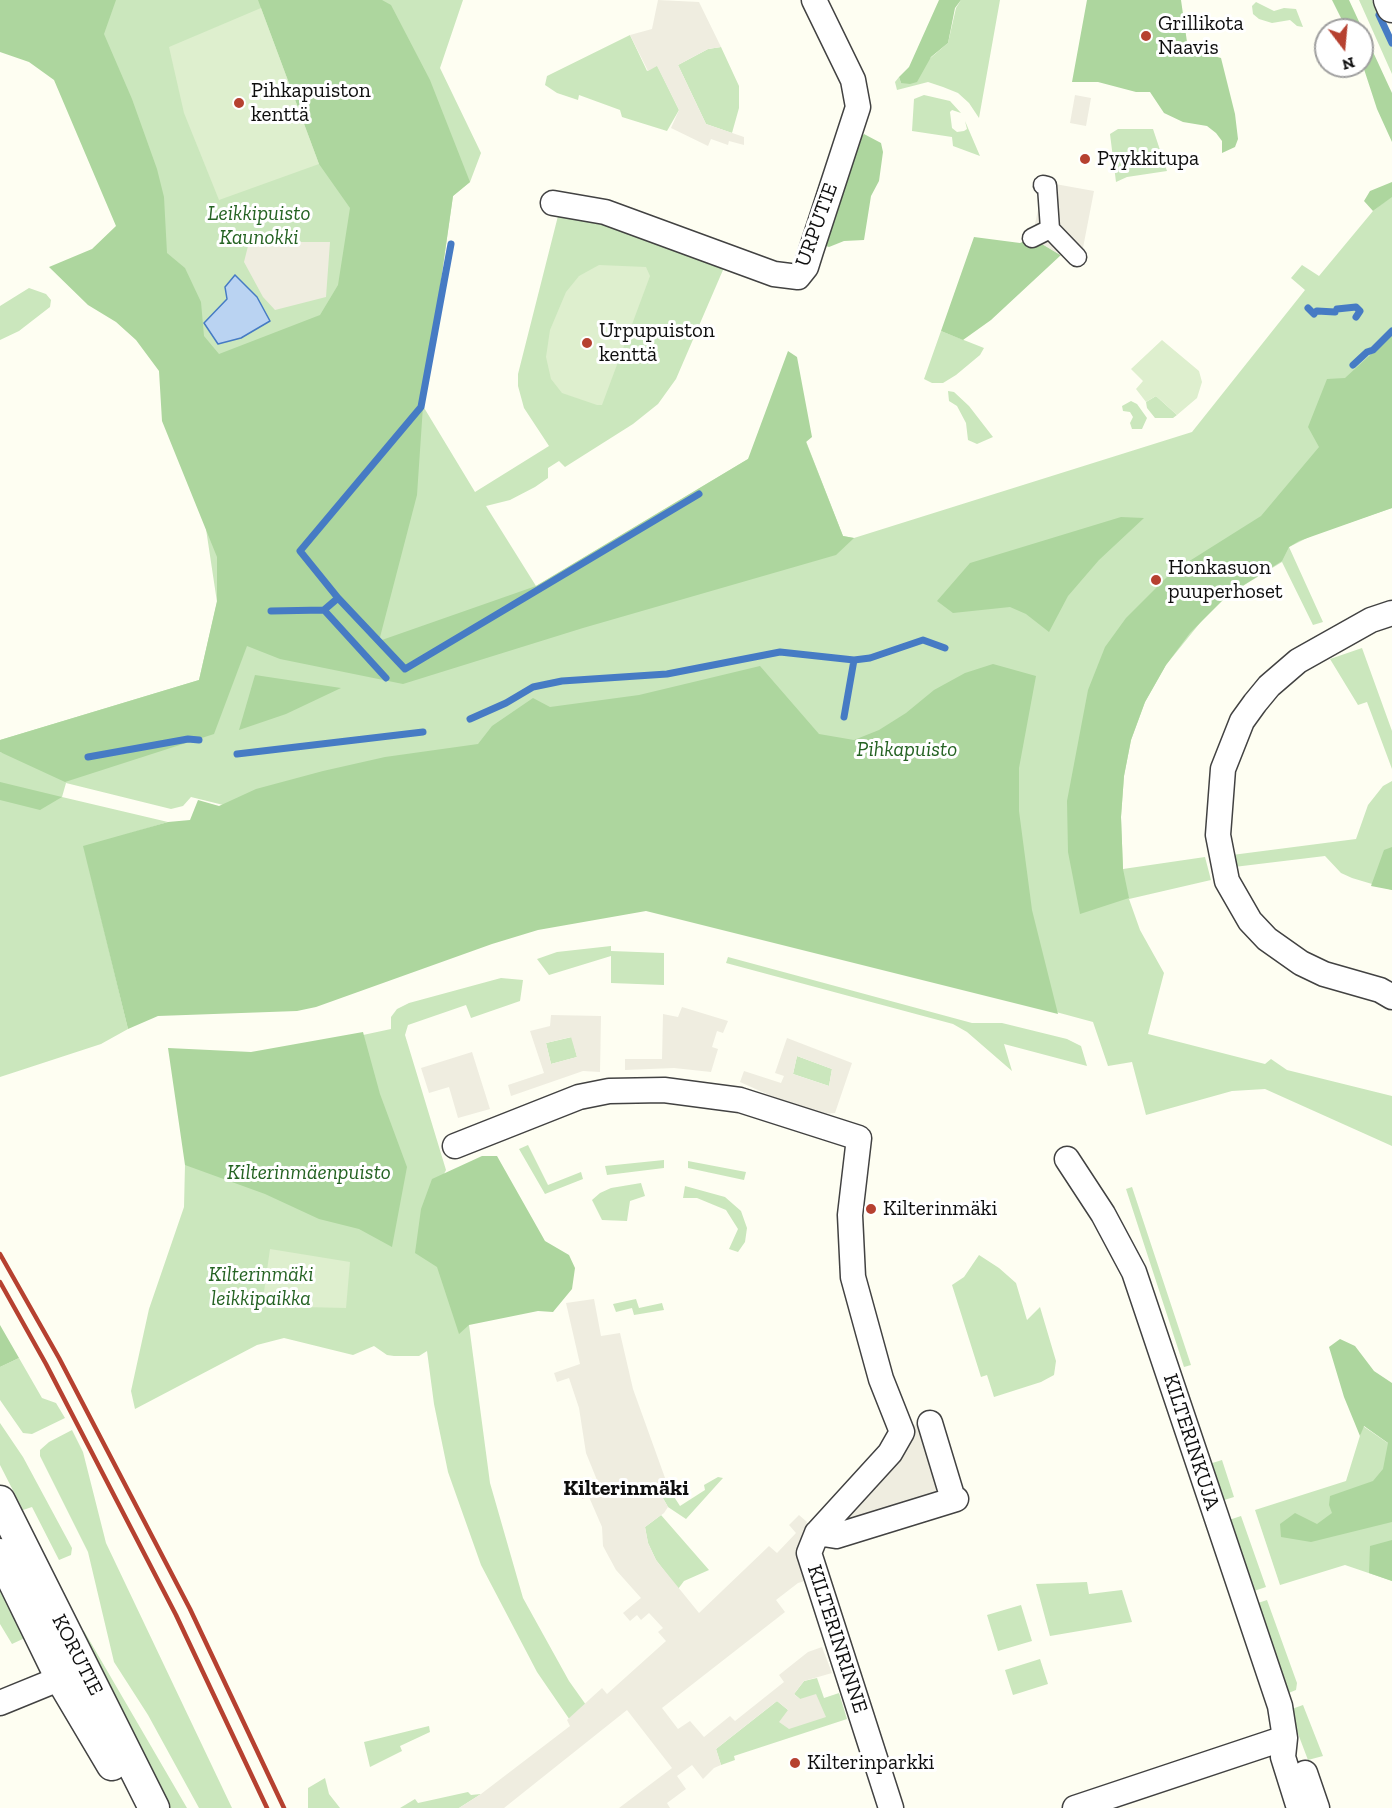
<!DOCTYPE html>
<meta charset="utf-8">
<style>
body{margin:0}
#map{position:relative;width:1392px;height:1808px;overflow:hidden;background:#fefef2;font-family:"Zilla Slab",serif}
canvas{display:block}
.north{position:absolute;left:1314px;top:18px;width:60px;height:60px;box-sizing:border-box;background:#fff;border:2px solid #9f9f9f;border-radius:50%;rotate:164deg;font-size:16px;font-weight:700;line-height:24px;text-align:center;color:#0f0f0f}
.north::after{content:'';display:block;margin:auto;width:21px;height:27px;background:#b64130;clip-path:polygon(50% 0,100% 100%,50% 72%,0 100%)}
</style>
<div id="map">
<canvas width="1392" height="1808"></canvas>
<div class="north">N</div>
</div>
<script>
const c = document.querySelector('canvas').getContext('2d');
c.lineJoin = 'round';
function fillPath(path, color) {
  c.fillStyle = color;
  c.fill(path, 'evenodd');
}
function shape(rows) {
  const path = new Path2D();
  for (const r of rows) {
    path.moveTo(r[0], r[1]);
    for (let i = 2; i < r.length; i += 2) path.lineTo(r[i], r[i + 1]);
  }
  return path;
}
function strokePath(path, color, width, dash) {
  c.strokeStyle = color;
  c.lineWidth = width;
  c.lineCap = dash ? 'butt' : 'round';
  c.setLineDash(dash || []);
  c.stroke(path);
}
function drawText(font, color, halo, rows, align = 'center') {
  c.font = font + ' "Zilla Slab",serif';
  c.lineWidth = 6;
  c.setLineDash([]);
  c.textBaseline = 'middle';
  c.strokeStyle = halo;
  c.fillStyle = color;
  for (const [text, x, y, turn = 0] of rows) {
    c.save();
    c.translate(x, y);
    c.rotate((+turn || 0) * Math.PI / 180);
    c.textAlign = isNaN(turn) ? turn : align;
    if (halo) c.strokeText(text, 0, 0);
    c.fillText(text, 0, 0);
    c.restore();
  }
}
const green = shape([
 [25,0,463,0,440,68,481,153,470,182,453,196,423,406,475,492,549,446,524,408,518,386,518,374,559,212,591,223,594,216,655,241,655,243,726,263,676,379,658,404,633,424,565,467,559,461,548,468,548,478,535,487,510,500,486,506,536,586,748,459,806,441,843,536,854,538,1192,432,1305,290,1291,278,1302,265,1319,276,1373,211,1392,196,1392,508,1313,535,1289,547,1323,622,1313,625,1282,562,1228,595,1208,613,1166,665,1145,702,1131,740,1124,776,1121,817,1123,869,1205,857,1211,880,1129,899,1140,930,1164,973,1148,1034,1265,1064,1271,1059,1287,1070,1392,1096,1392,1146,1265,1089,1232,1091,1146,1115,1132,1062,1108,1066,1093,1022,1045,1009,191,797,183,806,171,809,66,783,62,797,168,822,84,847,128,1029,101,1044,0,1077,0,752,3,753,0,740,199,680,217,602,178,343],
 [961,0,1000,0,979,118,969,103,958,93,943,87,928,82,897,90,895,82,899,77,901,83,948,43,956,8],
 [1359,0,1372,0,1392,47,1392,74],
 [1256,2,1274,11,1284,8,1296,9,1303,27,1297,26,1290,20,1272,23,1259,19,1253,14,1252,6],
 [630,35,647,71,657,65,679,110,667,131,622,117,620,110,579,95,578,100,557,93,545,85,547,76],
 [721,47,739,86,739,108,732,133,706,124,678,65,708,49],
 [924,95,950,101,961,113,952,110,950,112,952,128,957,132,964,131,967,129,965,121,980,156,953,146,952,137,912,131,914,99],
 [1118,129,1153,129,1167,171,1127,177,1116,182,1110,134],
 [29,288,46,294,51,300,50,307,19,331,0,340,0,306],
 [941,331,984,348,980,355,956,375,943,383,932,383,924,379],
 [948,391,954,392,969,406,993,437,977,444,968,440,966,423,957,406,949,401],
 [1156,396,1177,415,1173,418,1155,418,1147,408,1146,402],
 [1131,401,1137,404,1147,418,1142,429,1132,429,1130,423,1133,417,1130,412,1123,411,1122,406],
 [1362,648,1392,731,1392,769,1367,702,1358,705,1330,659],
 [1392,781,1392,890,1352,878,1341,873,1325,856,1234,867,1232,855,1356,839,1368,805,1383,786],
 [611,946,611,951,664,953,664,985,611,983,611,956,549,975,537,959,557,952],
 [728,957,972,1023,1002,1023,1067,1039,1081,1046,1087,1066,1004,1044,1012,1071,967,1032,953,1024,726,963],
 [501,978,523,980,520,1001,471,1018,466,1005,408,1025,405,1035,446,1170,433,1196,469,1325,490,1483,523,1598,569,1681,591,1712,574,1726,537,1672,481,1565,448,1472,434,1404,427,1351,419,1356,394,1356,387,1355,374,1346,353,1355,284,1338,257,1345,135,1409,131,1391,149,1309,184,1207,185,1165,237,1062,391,1029,391,1017,397,1009,409,1003],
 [572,1037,577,1057,551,1064,546,1043],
 [797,1056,832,1069,829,1086,793,1074],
 [528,1145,548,1185,581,1172,583,1179,545,1194,519,1149],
 [664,1160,664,1168,607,1175,605,1166],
 [688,1161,746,1172,744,1180,688,1168],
 [641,1183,645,1196,630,1201,627,1221,602,1220,592,1200,600,1193,611,1188],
 [685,1186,725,1197,741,1211,747,1228,745,1242,738,1252,729,1249,738,1229,726,1210,697,1198,683,1198],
 [1132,1187,1191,1365,1184,1367,1126,1189],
 [979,1255,999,1268,1016,1283,1027,1320,1040,1307,1056,1361,1054,1375,1041,1382,994,1397,987,1375,981,1377,952,1285,964,1277],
 [636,1299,639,1308,662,1303,664,1310,634,1315,632,1308,616,1312,613,1304],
 [19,1358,42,1398,56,1403,65,1418,32,1434,23,1433,0,1400,0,1367],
 [0,1423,23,1457,72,1548,71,1555,59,1560,32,1507,23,1510,0,1465],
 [1363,1426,1392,1446,1392,1581,1345,1565,1280,1585,1255,1510,1346,1481],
 [72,1430,83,1452,106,1543,232,1808,199,1808,148,1715,114,1662,88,1552,40,1456,40,1450,49,1442],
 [1222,1460,1234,1497,1221,1501,1209,1464],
 [718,1477,723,1478,686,1519,668,1507,660,1493,669,1489,680,1506,705,1490,704,1485],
 [661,1515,709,1570,684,1581,678,1589,656,1560,648,1543,645,1527],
 [1241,1516,1266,1587,1254,1591,1229,1520],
 [0,1578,29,1636,12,1644,0,1624],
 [1087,1582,1089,1594,1122,1590,1132,1622,1050,1636,1036,1584],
 [1267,1600,1297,1683,1296,1690,1286,1694,1255,1604],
 [1021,1605,1032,1641,998,1651,987,1615],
 [81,1630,84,1631,187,1808,165,1808],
 [1040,1659,1048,1684,1013,1695,1005,1670],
 [817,1678,824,1698,839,1693,847,1719,734,1756,735,1760,721,1765,716,1749,777,1701,788,1710,800,1699,794,1694,804,1681],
 [1303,1705,1323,1756,1308,1760,1289,1710],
 [429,1726,430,1732,400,1746,402,1751,370,1767,364,1742],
 [325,1778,329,1794,340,1808,308,1808,308,1788],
 [468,1792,471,1795,481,1794,459,1808,400,1808,415,1799,418,1803]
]);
const forest = shape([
 [0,0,116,0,104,34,132,99,157,169,164,197,167,253,185,268,201,302,204,336,219,354,320,315,338,285,350,208,319,164,258,0,382,0,391,5,430,80,470,182,453,196,423,406,417,495,379,641,536,586,748,459,788,351,797,357,812,437,806,442,843,536,854,538,836,555,583,628,403,684,280,659,247,646,214,734,65,782,0,752,0,740,199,680,217,601,217,557,162,421,159,371,136,340,116,322,88,305,49,267,92,249,116,226,54,80,29,62,0,52],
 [939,0,961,0,955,8,948,43,931,57,917,82,910,84,901,83,899,77,909,67],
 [1087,0,1181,0,1187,42,1200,52,1221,58,1235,114,1238,139,1235,147,1222,153,1222,141,1216,133,1207,126,1183,122,1164,113,1150,92,1136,92,1098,82,1072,82],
 [1332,0,1349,0,1392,93,1392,142,1377,109,1362,63,1362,30,1347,30],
 [864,134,881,143,883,152,879,181,871,196,864,240,844,241,829,247,823,245,858,141],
 [1392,182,1392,197,1373,211,1364,201,1370,191],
 [974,237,1020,243,1032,238,1061,255,991,320,963,340,941,331],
 [1392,335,1392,508,1299,541,1289,547,1282,561,1228,595,1190,633,1166,665,1145,702,1131,740,1124,776,1121,817,1123,869,1129,898,1080,914,1068,852,1067,801,1088,690,1105,647,1126,618,1172,572,1261,516,1319,447,1308,427,1327,379,1345,378],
 [1121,517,1144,518,1099,560,1068,596,1049,632,1026,614,1010,607,953,613,937,601,970,563],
 [993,664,1036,676,1019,768,1019,811,1032,910,1058,1014,646,911,538,930,492,944,316,1007,297,1011,158,1016,128,1029,83,846,168,822,190,820,198,800,219,806,256,789,323,771,385,757,478,744,492,726,533,698,550,707,639,695,760,666,819,734,854,740,879,730,906,713,934,690,965,673],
 [255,675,341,688,286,714,239,730],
 [0,782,62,797,40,810,0,800],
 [1392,847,1392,890,1371,886,1384,850],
 [363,1032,380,1094,407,1167,392,1247,359,1229,319,1219,265,1194,185,1165,168,1048,251,1052],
 [482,1156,497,1156,545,1241,569,1255,575,1268,572,1289,553,1312,538,1311,469,1325,459,1334,437,1267,415,1253,421,1209,432,1179],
 [0,1325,19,1358,0,1367],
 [1340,1339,1355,1346,1374,1371,1392,1383,1392,1522,1311,1542,1281,1537,1280,1524,1295,1513,1317,1524,1332,1513,1329,1505,1330,1496,1373,1481,1383,1469,1388,1443,1364,1426,1360,1436,1344,1397,1329,1347],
 [1392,1540,1392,1581,1369,1573,1370,1546]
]);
const pitch = shape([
 [261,8,319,164,219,200,184,113,169,47],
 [599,265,646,267,650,276,602,405,597,405,562,393,551,379,546,357,550,330,566,292,579,276],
 [1162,340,1199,371,1202,382,1197,398,1177,415,1156,396,1146,402,1136,389,1143,381,1131,369],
 [270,1249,350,1262,346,1308,262,1306]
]);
const plaza = shape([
 [658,0,699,2,721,47,708,49,678,65,706,124,744,137,744,145,729,141,728,145,711,139,708,146,671,128,679,110,657,66,648,71,630,35,652,29],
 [1075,95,1091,98,1086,126,1070,123],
 [1044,182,1094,191,1082,253,1070,261,1032,238],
 [249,242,330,242,326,297,275,310,263,297,244,262],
 [682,1007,728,1021,723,1033,717,1031,712,1047,718,1049,711,1072,674,1068,625,1070,625,1059,662,1059,663,1014,678,1017],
 [551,1015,601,1016,600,1072,583,1071,511,1096,508,1085,544,1073,530,1031,550,1026],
 [571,1037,577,1057,551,1064,546,1043],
 [787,1038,852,1063,835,1113,822,1114,787,1103,740,1082,744,1071,781,1083,784,1076,775,1073],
 [797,1056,832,1069,829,1086,793,1074],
 [472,1052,490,1109,458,1118,449,1087,429,1093,421,1068],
 [594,1299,601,1336,620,1333,633,1389,669,1489,660,1493,668,1507,664,1513,645,1527,648,1543,656,1560,699,1613,769,1546,777,1553,796,1533,789,1525,799,1515,807,1522,801,1546,805,1581,798,1583,776,1600,785,1612,662,1708,678,1729,690,1721,704,1737,730,1716,735,1721,784,1682,779,1675,808,1652,822,1647,832,1673,804,1681,794,1694,800,1699,816,1694,826,1717,789,1729,779,1722,788,1710,777,1701,716,1749,721,1765,714,1768,703,1779,692,1765,677,1776,686,1789,667,1803,670,1808,619,1808,672,1768,627,1710,504,1808,459,1808,481,1794,570,1726,567,1720,602,1688,607,1694,666,1641,658,1632,663,1628,649,1613,641,1620,637,1615,630,1621,623,1613,641,1598,616,1570,603,1546,602,1527,589,1497,582,1499,580,1494,599,1485,586,1453,579,1408,569,1378,557,1382,554,1373,580,1364,566,1303],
 [931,1419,957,1502,823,1543,901,1430]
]);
const water = shape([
 [235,275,257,297,270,321,241,338,218,344,204,323,227,299,225,287,235,275]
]);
const stream = shape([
 [1379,15,1392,43],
 [1308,308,1314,314],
 [1337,309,1356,307,1360,311,1356,317],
 [1317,311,1335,312],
 [1353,365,1367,352,1373,350,1392,331],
 [338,598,300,551,421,407,451,244],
 [324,610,386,678],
 [271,611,324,610,338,598,405,669,699,494],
 [844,717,854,660],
 [470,719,506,703,533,687,562,681,667,674,780,652,854,660,870,658,923,640,945,648],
 [237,754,423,732],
 [88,757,188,739,199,740]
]);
const pedestrian = shape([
 [1043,185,1047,186,1050,229,1077,257],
 [1032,238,1050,229]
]);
const minor = shape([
 [553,203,605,212,774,274,798,277,806,267,811,251,858,107,853,80,814,0],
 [1392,613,1371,620,1298,661,1269,686,1255,703,1242,721,1223,769,1218,835,1227,881,1250,921,1267,939,1301,963,1324,974,1380,990,1392,997],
 [455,1146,579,1097,609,1091,664,1090,740,1100,859,1138,850,1215,853,1277,881,1379,902,1432,890,1453,817,1533,809,1553,891,1808],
 [1067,1159,1103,1214,1134,1272,1280,1706,1285,1738,1283,1757,1299,1808],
 [930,1423,953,1499],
 [817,1533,836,1536,956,1499],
 [0,1703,76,1672],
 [1305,1773,1317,1808],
 [1075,1808,1285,1738]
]);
const tertiary = shape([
 [1389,0,1392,7],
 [0,1501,154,1808],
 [0,1554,61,1679,112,1765]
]);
const rail = shape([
 [0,1254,59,1358,190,1609,284,1808],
 [0,1282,46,1364,176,1615,267,1808]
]);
const markers = [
 [1146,36,6,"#b64130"],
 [239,103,6,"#b64130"],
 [1085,159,6,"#b64130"],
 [587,343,6,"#b64130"],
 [1156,580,6,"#b64130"],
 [871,1209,6,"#b64130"],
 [795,1763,6,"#b64130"]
];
const poiNames = [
 ["Grillikota",1158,24],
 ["Naavis",1158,48],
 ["Pihkapuiston",251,91],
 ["kenttä",251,115],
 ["Pyykkitupa",1097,159],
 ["Urpupuiston",599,331],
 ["kenttä",599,355],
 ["Honkasuon",1168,568],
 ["puuperhoset",1168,592],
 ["Kilterinmäki",883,1209],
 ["Kilterinparkki",807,1763]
];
const parkNames = [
 ["Leikkipuisto",259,214],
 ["Kaunokki",259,238],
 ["Pihkapuisto",907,750],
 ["Kilterinmäenpuisto",309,1173],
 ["Kilterinmäki",261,1275],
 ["leikkipaikka",261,1299]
];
const streetNames = [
 ["URPUTIE",817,225,-70],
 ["KILTERINKUJA",1191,1442,72],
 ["KILTERINRINNE",837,1639,72],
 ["KORUTIE",77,1655,63]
];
const neighbourhoodNames = [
 ["Kilterinmäki",626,1489]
];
fillPath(green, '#cbe7bd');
fillPath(forest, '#add69e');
fillPath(pitch, '#deefce');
fillPath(plaza, '#efede0');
fillPath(water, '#bad3f2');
strokePath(water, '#467bc4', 1.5);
strokePath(stream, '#467bc4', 7);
strokePath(pedestrian, '#424242', 21);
strokePath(minor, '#424242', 27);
strokePath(tertiary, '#424242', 33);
strokePath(pedestrian, '#fff', 18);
strokePath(minor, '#fff', 24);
strokePath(tertiary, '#fff', 30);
strokePath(rail, '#b64130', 4.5);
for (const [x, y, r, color] of markers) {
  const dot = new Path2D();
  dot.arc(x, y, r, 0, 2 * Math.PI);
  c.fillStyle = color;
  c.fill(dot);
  strokePath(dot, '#fff', 2);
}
drawText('21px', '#0f0f0f', '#fff', poiNames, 'left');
drawText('italic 21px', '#256323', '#fff', parkNames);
drawText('21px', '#0f0f0f', '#fff', streetNames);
drawText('bold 22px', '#0f0f0f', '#fff', neighbourhoodNames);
</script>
